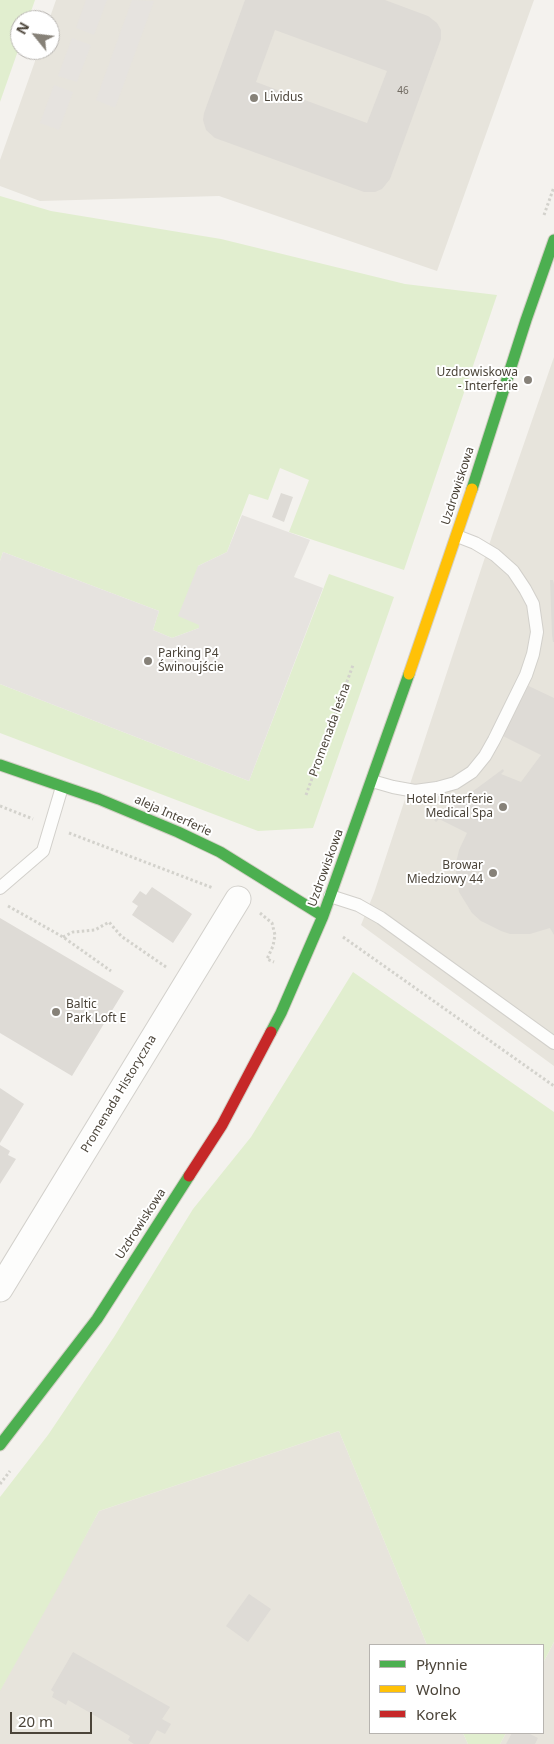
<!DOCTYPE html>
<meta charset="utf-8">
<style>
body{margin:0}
#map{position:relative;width:554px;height:1744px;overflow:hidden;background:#f4f2ee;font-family:"Noto Sans",sans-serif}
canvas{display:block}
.legend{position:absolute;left:369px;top:1644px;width:175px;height:90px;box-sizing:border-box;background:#fff;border:1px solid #b7b4b0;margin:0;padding:6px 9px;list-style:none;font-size:15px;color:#4b4439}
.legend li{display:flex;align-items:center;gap:10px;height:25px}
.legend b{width:25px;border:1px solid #b7b4b0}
.north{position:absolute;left:10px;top:10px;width:50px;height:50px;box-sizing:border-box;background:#fff;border:1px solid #b7b4b0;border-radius:50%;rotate:299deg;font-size:14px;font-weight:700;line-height:20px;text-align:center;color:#4b4439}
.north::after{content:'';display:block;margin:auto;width:18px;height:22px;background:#868178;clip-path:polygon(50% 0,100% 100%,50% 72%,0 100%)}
.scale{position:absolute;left:10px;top:1712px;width:82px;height:22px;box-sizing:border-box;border:2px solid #4b4439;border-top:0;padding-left:6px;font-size:15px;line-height:18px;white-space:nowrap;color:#4b4439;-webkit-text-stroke:4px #fff;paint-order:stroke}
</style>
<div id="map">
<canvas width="554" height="1744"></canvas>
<ul class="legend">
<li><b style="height:6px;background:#4caf50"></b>Płynnie</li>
<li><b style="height:6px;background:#ffc107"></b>Wolno</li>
<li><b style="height:6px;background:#c62828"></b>Korek</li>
</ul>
<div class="north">N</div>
<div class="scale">20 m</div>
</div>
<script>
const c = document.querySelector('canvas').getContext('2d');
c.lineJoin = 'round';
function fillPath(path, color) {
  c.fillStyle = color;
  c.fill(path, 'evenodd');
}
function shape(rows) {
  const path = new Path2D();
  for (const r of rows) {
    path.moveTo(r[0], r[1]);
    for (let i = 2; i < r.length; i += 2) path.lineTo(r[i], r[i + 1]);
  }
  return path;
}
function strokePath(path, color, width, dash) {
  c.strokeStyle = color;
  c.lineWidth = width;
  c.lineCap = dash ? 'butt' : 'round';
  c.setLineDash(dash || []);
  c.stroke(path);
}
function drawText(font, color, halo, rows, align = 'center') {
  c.font = font + ' "Noto Sans",sans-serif';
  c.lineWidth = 4;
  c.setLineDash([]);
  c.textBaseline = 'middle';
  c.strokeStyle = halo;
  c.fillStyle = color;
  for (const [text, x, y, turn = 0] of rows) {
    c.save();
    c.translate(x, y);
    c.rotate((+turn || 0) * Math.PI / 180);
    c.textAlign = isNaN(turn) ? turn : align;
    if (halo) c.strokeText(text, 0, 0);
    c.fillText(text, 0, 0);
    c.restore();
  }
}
const residential = shape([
 [56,0,534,0,437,271,219,196,40,201,0,186,0,160,39,50,50,50,49,20],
 [554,357,554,1066,361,925,374,893,494,530],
 [339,1431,427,1645,370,1645,370,1733,463,1733,468,1744,0,1744,0,1690,99,1511],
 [554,1642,554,1744,500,1744,506,1733,543,1733,543,1663]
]);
const green = shape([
 [0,0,35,0,28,20,20,20,20,45,0,102],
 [0,196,51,211,221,239,405,284,497,295,404,570,289,532,309,480,280,468,268,500,249,494,227,552,198,566,199,628,172,638,153,630,159,611,3,552,0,561],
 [329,574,394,597,313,828,258,831,0,733,0,684,249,781],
 [353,972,554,1112,554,1642,543,1663,543,1645,427,1645,339,1431,99,1511,60,1584,0,1691,0,1497,48,1435,114,1337,193,1209,251,1137],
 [463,1733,506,1733,500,1744,468,1744]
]);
const parking = shape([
 [86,0,107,0,94,35,76,28],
 [132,0,154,1,115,108,96,100],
 [72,38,91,45,77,82,58,76],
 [54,85,73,92,59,130,40,123],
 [242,515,310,540,294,577,323,588,249,781,0,684,0,561,3,552,159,611,153,630,172,638,199,628,199,625,178,616,198,566,227,552]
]);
const building = shape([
 [245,0,385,0,428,16,437,23,441,30,441,39,390,179,382,189,375,192,364,192,215,138,206,130,203,120,204,113],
 [275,30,387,71,367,123,256,82],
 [281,493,293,497,284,522,272,517],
 [550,580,553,580,554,584,554,642,553,642,552,635],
 [516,680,554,698,554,935,550,928,530,934,510,934,501,931,481,921,472,913,459,892,456,873,456,863,459,850,467,833,439,819,436,822,434,820,503,769,504,771,501,774,521,782,541,755,491,730],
 [152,887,192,914,173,943,132,915,138,906,132,902,140,891,146,895],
 [0,918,124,991,72,1076,0,1033],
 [0,1088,24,1104,0,1143],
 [0,1145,10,1151,8,1155,16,1159,0,1184],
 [249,1594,271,1609,248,1642,226,1626],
 [73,1652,170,1707,162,1719,171,1724,165,1734,157,1730,149,1744,134,1744,128,1740,130,1736,68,1700,66,1705,52,1697,54,1692,51,1690],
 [512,1733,528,1733,538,1738,535,1744,506,1744]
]);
const path = shape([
 [544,215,554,187],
 [306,795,353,665],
 [0,806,33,819],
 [69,833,213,888],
 [8,906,63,937,111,971],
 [260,913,272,923,275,935,273,946,267,959,274,962],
 [63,937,73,932,95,930,109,922,121,936,166,967],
 [343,937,554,1086],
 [0,1484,10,1471]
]);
const lane = shape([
 [372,781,393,787,415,791,437,788,455,783,472,772,485,756,494,740,526,675,533,654,537,632,533,604,525,589,513,571,495,555,475,543,457,536],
 [0,888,43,851,62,787],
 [330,896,358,905,381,918,554,1043]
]);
const street = shape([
 [0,1289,238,899]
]);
const fast = shape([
 [472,489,526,320,554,240],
 [0,765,99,799,178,832,220,852,323,916],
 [271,1032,281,1013,323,916,409,674],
 [0,1445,97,1319,189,1176]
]);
const slow = shape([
 [409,674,472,489]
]);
const jam = shape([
 [189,1176,222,1125,271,1032]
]);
const markers = [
 [254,98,5,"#868178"],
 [528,380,5,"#868178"],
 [148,661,5,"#868178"],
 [503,807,5,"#868178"],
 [493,873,5,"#868178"],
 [56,1012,5,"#868178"]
];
const numberNames = [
 ["46",403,91]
];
const poiNames = [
 ["Lividus",264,98],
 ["Uzdrowiskowa",518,373,"right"],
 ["- Interferie",518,387,"right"],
 ["Parking P4",158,654],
 ["Świnoujście",158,668],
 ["Hotel Interferie",493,800,"right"],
 ["Medical Spa",493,814,"right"],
 ["Browar",483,866,"right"],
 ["Miedziowy 44",483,880,"right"],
 ["Baltic",66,1005],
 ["Park Loft E",66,1019]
];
const streetNames = [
 ["Uzdrowiskowa",458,486,-72],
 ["Promenada leśna",330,730,-70],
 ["aleja Interferie",173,816,24],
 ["Uzdrowiskowa",326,868,-70],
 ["Promenada Historyczna",119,1094,-59],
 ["Uzdrowiskowa",141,1224,-57]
];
fillPath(residential, '#e7e4dc');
fillPath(green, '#e1eecf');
fillPath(parking, '#e6e3df');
fillPath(building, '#dedbd6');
strokePath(lane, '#d2d0cb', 14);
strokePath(street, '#d2d0cb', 27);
strokePath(fast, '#d3cfc5', 13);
strokePath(slow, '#d3cfc5', 13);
strokePath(jam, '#d3cfc5', 13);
strokePath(path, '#d3d2cc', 3, [2.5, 2.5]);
strokePath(lane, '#fdfdfc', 12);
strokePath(street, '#fdfdfc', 25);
strokePath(fast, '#4caf50', 11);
strokePath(slow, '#ffc107', 11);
strokePath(jam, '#c62828', 11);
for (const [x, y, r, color] of markers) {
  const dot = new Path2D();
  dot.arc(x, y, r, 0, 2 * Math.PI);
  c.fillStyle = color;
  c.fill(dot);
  strokePath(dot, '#fff', 2);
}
drawText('10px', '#706a61', null, numberNames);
drawText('12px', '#4b4439', '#fff', poiNames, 'left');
drawText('12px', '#4b4439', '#fff', streetNames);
</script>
